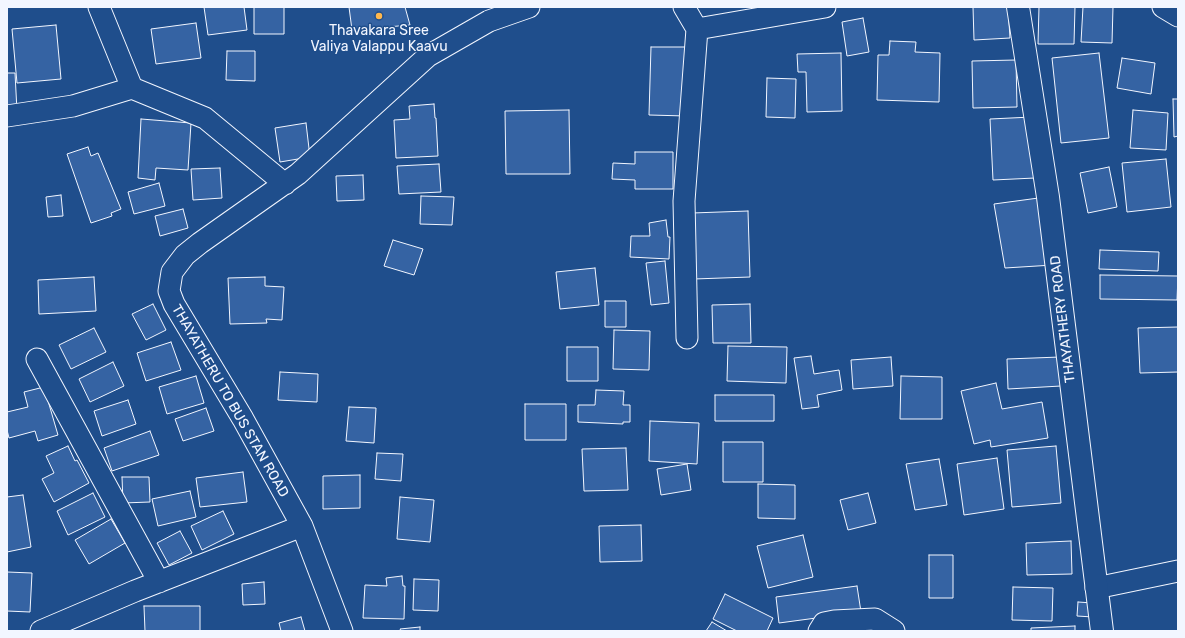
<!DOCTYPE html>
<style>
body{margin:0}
#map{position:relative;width:1185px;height:638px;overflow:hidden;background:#1f4e8c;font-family:Rubik,sans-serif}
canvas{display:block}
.frame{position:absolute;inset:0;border:8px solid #f2f6ff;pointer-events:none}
</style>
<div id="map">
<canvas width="1185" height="638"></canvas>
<div class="frame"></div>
</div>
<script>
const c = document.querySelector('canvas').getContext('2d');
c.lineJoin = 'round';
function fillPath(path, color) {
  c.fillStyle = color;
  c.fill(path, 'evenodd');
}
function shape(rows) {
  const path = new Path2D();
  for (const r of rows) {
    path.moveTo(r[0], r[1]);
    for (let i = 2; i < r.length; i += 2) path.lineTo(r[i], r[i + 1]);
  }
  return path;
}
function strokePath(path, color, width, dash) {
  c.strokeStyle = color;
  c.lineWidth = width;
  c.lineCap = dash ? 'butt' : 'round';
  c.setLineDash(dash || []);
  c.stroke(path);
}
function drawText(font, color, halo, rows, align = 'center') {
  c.font = font + ' Rubik,sans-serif';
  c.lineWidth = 3;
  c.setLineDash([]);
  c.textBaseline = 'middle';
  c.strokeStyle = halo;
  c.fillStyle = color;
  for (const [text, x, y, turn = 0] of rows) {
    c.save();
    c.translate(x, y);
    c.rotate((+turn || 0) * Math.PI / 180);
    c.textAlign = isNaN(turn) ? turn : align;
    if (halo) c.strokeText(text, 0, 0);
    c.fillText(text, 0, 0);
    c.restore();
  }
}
const building = shape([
 [204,7,244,7,247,30,208,35,204,7],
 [254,7,284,7,284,34,254,34,254,7],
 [349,7,405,7,410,25,352,30,349,7],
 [973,7,1008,7,1010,38,974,40,973,7],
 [1039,7,1075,7,1074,44,1038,44,1039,7],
 [1083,7,1113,7,1112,43,1081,42,1083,7],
 [863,18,869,52,847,56,842,22,863,18],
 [196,23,201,58,156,64,151,29,196,23],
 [56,25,61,79,17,83,12,29,56,25],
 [890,41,916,42,915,52,940,53,939,102,877,100,878,55,889,55,890,41],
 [651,47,688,47,686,116,649,115,651,47],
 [227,51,255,51,255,81,226,80,227,51],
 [841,53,842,111,807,112,806,72,798,72,797,54,841,53],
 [1099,53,1109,138,1061,143,1052,58,1099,53],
 [1122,58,1155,63,1151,94,1117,88,1122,58],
 [1016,60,1017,107,973,108,972,61,1016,60],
 [7,73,15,73,17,111,7,111,7,73],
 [767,78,796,79,795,118,766,117,767,78],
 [1173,99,1178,99,1178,136,1174,137,1173,99],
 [434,104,435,118,436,118,438,156,396,158,394,120,410,119,409,106,434,104],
 [569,110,570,174,506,174,505,111,569,110],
 [1133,110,1168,113,1166,150,1130,148,1133,110],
 [1032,117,1035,178,993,180,990,119,1032,117],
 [141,119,191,123,188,170,156,168,155,180,138,178,141,119],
 [306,123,310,157,280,162,275,128,306,123],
 [88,147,91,156,98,153,121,209,111,213,112,216,91,223,67,154,88,147],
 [635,152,673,152,673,189,635,189,635,180,612,179,613,163,635,164,635,152],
 [1166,159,1171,207,1127,212,1122,163,1166,159],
 [439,164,441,192,399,194,397,166,439,164],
 [1109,167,1117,207,1088,213,1080,173,1109,167],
 [220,168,222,198,193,200,191,169,220,168],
 [363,175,364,200,337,201,336,176,363,175],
 [159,183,165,206,134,214,128,192,159,183],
 [61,195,63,216,48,217,46,197,61,195],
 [421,196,454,197,452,225,420,224,421,196],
 [1046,197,1053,265,1005,268,994,204,1046,197],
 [183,209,188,228,160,236,155,216,183,209],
 [748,211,750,277,694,279,692,213,748,211],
 [666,220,668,237,670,237,669,259,630,257,631,236,650,236,649,223,666,220],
 [393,240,423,249,414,275,384,266,393,240],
 [1100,250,1159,252,1158,271,1099,269,1100,250],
 [665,261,669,303,651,305,646,263,665,261],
 [595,268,599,305,560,309,556,272,595,268],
 [1100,275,1178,276,1177,300,1100,299,1100,275],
 [94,277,96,311,39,314,38,280,94,277],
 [265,277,265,286,284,287,282,320,266,319,267,323,230,324,228,278,265,277],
 [605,301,626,301,626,327,605,327,605,301],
 [153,304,166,330,146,340,132,314,153,304],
 [750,304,751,343,713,343,712,305,750,304],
 [1178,327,1178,372,1140,373,1138,328,1178,327],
 [94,328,106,352,71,369,59,345,94,328],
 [614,330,650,331,649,370,613,369,614,330],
 [171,342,181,370,146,381,137,353,171,342],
 [728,346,787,347,786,383,727,381,728,346],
 [567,347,598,347,598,381,567,381,567,347],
 [811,356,814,374,839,370,842,390,817,395,819,407,802,409,794,358,811,356],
 [891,357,893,386,853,389,851,360,891,357],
 [1060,357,1061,386,1008,389,1007,359,1060,357],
 [113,362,124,386,90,402,79,379,113,362],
 [280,372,318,374,317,402,278,400,280,372],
 [196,376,204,403,167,414,159,387,196,376],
 [901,376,942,377,942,419,900,419,901,376],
 [996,383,1002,409,1042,402,1048,438,991,447,990,440,974,444,961,391,996,383],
 [44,387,58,435,38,441,35,431,9,438,7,430,7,412,28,407,24,392,44,387],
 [596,390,624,391,623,405,630,405,630,422,623,422,623,424,578,422,578,405,595,405,596,390],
 [715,395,774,395,774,421,715,421,715,395],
 [128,400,136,424,102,436,94,411,128,400],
 [525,404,566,404,566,440,525,440,525,404],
 [349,407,376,408,374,443,346,441,349,407],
 [206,408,214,431,183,441,175,419,206,408],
 [650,421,699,423,697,464,649,461,650,421],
 [150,431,159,455,112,471,104,448,150,431],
 [723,442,763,442,763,482,723,482,723,442],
 [68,446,75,461,77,460,89,483,54,502,42,479,54,473,46,456,68,446],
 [1056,446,1061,503,1012,507,1007,450,1056,446],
 [626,448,628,490,584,491,582,449,626,448],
 [377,453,403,454,401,481,375,479,377,453],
 [997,458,1004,509,964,515,957,464,997,458],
 [939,459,947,505,915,510,906,464,939,459],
 [687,464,691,490,661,495,657,469,687,464],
 [243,472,247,502,200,507,196,478,243,472],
 [360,475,360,508,323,509,323,476,360,475],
 [122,477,149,477,150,502,123,503,122,477],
 [758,484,795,485,795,519,758,518,758,484],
 [190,491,196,517,158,526,152,499,190,491],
 [93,493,105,517,68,535,57,511,93,493],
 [868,493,876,523,848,530,840,500,868,493],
 [23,495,31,547,7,552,7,497,23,495],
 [400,497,434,500,430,542,397,539,400,497],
 [223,511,234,534,202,550,191,526,223,511],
 [111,519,125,543,89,564,75,540,111,519],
 [641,525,642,561,600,562,599,526,641,525],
 [180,531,192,553,169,565,157,543,180,531],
 [803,535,813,577,768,588,757,546,803,535],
 [1071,541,1072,574,1027,575,1026,543,1071,541],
 [929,555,953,555,953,598,929,598,929,555],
 [7,572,32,573,30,612,7,611,7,572],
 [402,576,403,586,405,586,404,619,363,618,365,585,387,586,386,578,402,576],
 [414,579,439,580,438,611,413,610,414,579],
 [264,582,265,604,243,605,242,584,264,582],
 [857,586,861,612,779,623,776,597,857,586],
 [1013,587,1053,588,1052,621,1012,620,1013,587],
 [725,594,773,618,767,631,737,631,713,619,725,594],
 [1078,602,1093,603,1093,617,1077,616,1078,602],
 [144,606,200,606,200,631,145,631,144,606],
 [301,617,305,631,281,631,279,623,301,617],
 [712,622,727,631,706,631,712,622],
 [1075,626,1075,631,1031,631,1031,628,1075,626],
 [420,627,420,631,401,631,400,629,420,627]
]);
const minor = shape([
 [99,7,132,88],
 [684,7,697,29,825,7],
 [1163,7,1178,16],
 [7,116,73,106,132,88,205,118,285,184],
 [687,338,684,201,697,29],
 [37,359,159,582],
 [302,526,342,631],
 [1096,588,1178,571],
 [41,631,135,591,302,526,243,419,174,304,169,291,172,272,185,255,200,243,298,174,428,56,489,21,529,7],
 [819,631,824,623,834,621,875,619,894,631]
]);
const tertiary = shape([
 [1018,7,1048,197,1102,631]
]);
const markers = [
 [379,16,4,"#ffb74d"]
];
const poiNames = [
 ["Thavakara Sree",379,31],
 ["Valiya Valappu Kaavu",379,47]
];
const streetNames = [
 ["THAYATHERY ROAD",1063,319,-97],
 ["THAYATHERU TO BUS STAN ROAD",230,401,60]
];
fillPath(building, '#3563a3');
strokePath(building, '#f2f6ff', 1);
strokePath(minor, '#f2f6ff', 23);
strokePath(tertiary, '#f2f6ff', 24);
strokePath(minor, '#1f4e8c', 21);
strokePath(tertiary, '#1f4e8c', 22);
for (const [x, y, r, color] of markers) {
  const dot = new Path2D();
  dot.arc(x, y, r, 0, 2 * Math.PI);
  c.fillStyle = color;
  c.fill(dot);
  strokePath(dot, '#1f4e8c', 1.5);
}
drawText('14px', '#f2f6ff', '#1f4e8c', poiNames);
drawText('14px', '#f2f6ff', '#1f4e8c', streetNames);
</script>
